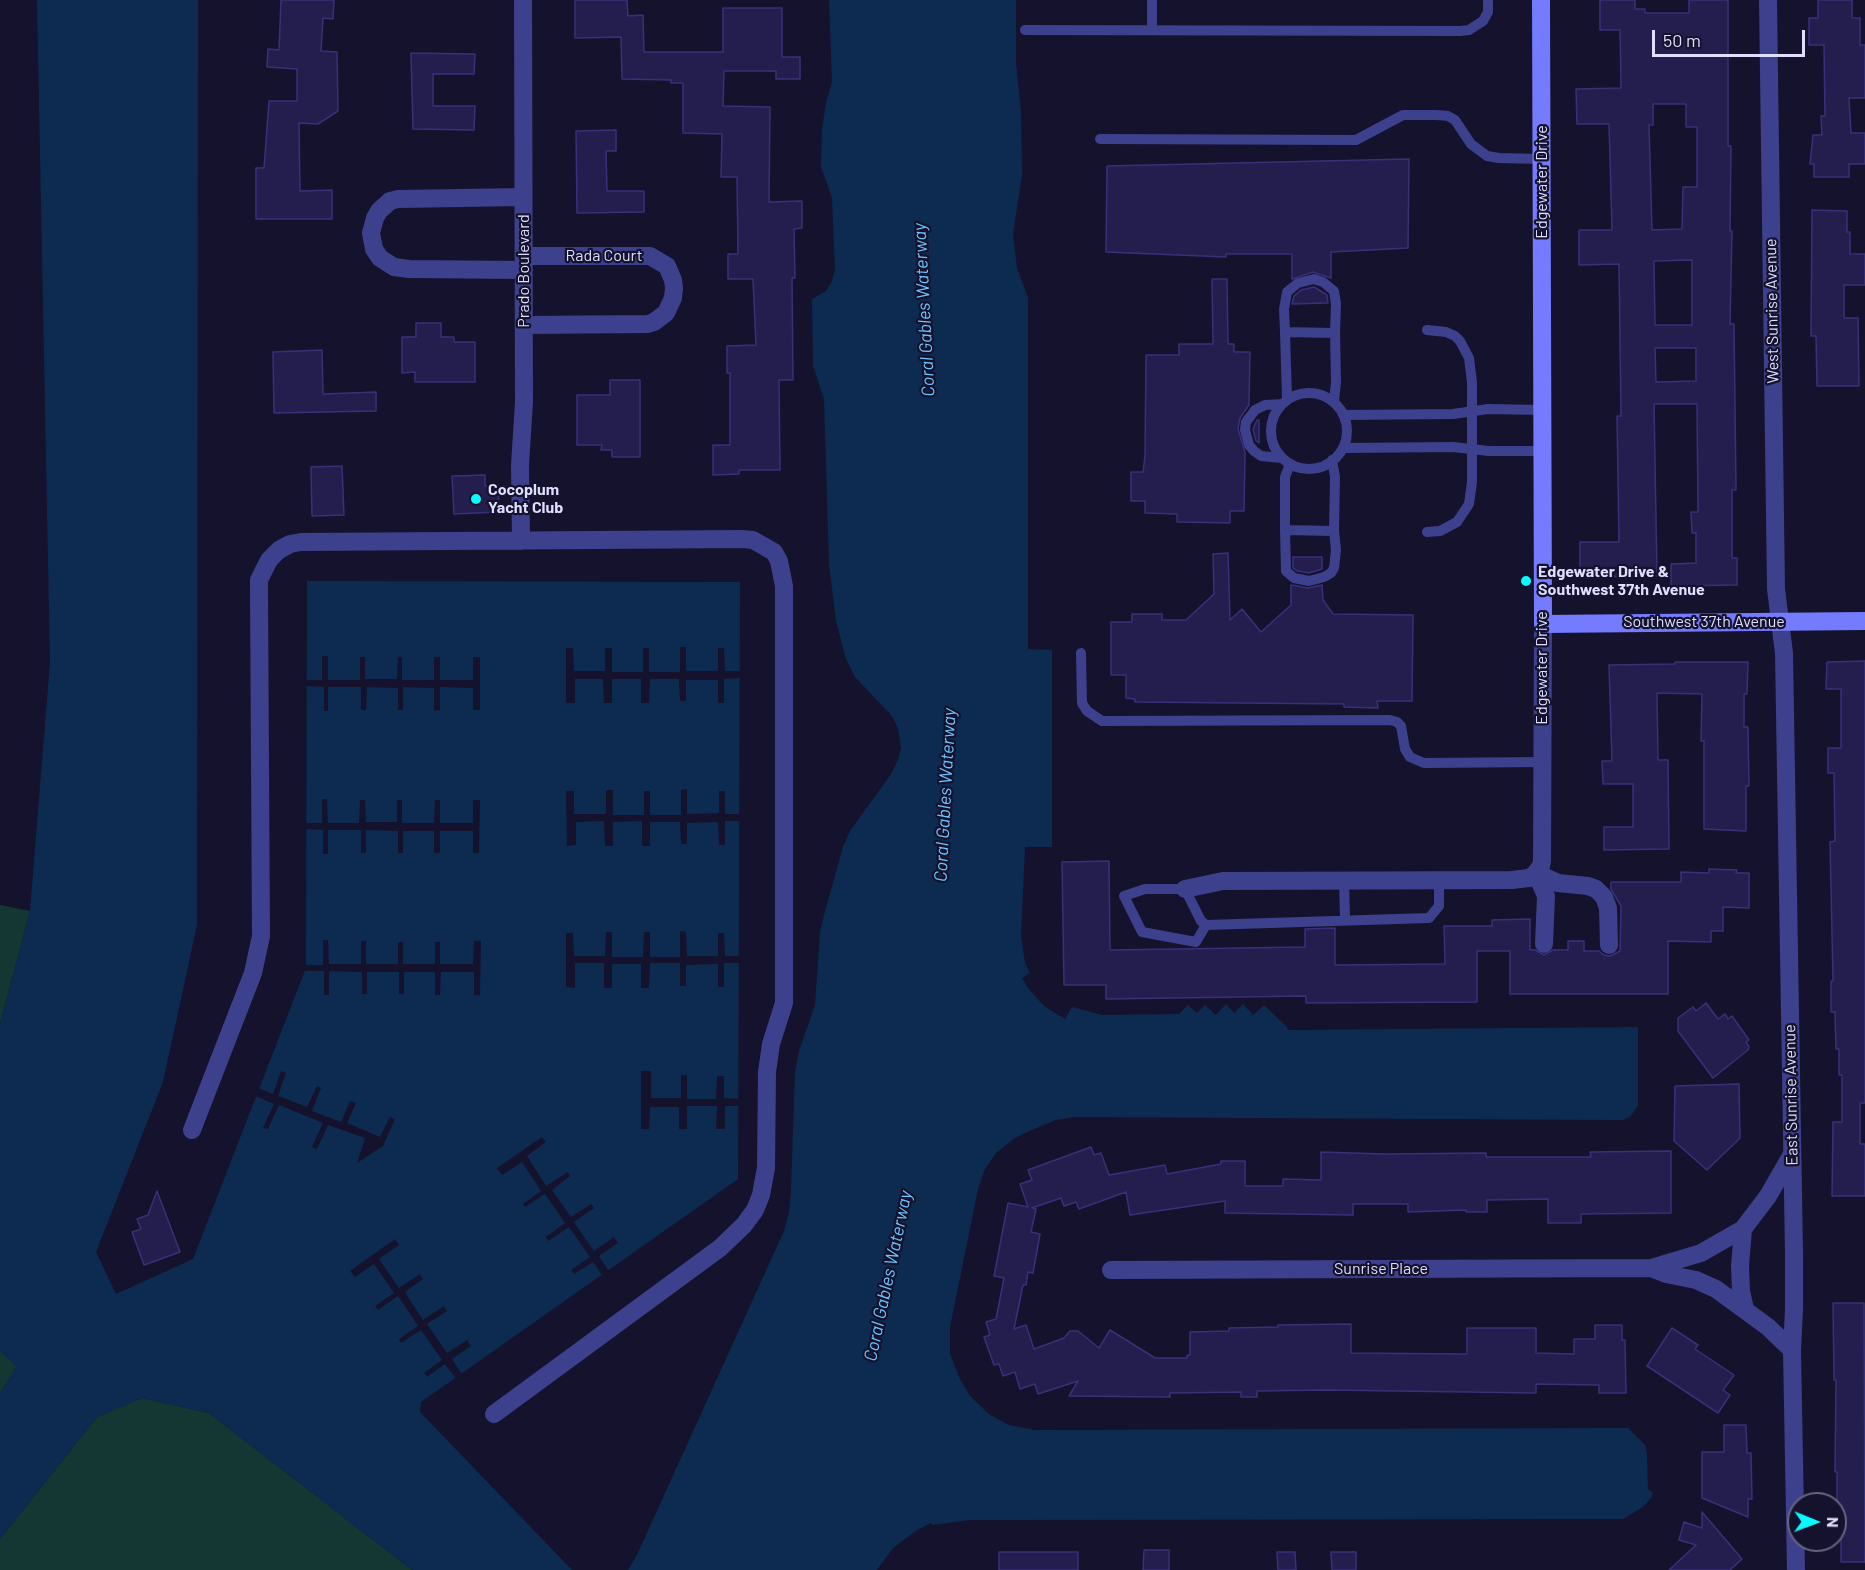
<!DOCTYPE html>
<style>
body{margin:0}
#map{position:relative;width:1865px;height:1570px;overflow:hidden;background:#15122d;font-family:Barlow,sans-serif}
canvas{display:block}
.north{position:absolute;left:1787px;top:1492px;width:60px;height:60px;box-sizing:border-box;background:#15122d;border:2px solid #666481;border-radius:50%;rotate:91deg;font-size:16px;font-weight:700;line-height:24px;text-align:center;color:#dfdeff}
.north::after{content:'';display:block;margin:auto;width:21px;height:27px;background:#0af8ff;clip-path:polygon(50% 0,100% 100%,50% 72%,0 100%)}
.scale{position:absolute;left:1652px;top:30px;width:153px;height:27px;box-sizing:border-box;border:3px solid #dfdeff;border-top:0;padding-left:8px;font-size:18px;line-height:21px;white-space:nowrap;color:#dfdeff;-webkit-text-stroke:4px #15122d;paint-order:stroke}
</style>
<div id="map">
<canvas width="1865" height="1570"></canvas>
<div class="north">N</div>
<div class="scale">50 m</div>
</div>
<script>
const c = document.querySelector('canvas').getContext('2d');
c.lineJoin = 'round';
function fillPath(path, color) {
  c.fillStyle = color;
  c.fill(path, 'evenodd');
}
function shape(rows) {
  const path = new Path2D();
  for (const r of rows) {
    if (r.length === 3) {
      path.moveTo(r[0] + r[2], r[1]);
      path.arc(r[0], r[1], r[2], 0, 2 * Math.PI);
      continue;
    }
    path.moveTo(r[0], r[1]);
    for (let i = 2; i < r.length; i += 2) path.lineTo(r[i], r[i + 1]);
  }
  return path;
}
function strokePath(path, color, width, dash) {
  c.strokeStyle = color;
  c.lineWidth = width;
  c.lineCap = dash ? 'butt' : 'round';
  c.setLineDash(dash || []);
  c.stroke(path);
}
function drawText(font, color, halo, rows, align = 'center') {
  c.font = font + ' Barlow,sans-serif';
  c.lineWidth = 4.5;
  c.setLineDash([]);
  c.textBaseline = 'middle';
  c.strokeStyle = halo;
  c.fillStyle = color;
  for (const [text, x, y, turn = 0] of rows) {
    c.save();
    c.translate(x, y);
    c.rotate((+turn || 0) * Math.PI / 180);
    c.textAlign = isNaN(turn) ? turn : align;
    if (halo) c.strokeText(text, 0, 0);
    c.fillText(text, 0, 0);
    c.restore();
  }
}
const green = shape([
 [0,905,30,911,0,1024],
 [0,1351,17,1366,0,1393],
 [142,1398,209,1413,412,1570,0,1570,0,1539,97,1417]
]);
const water = shape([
 [37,0,198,0,197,925,163,1082,96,1252,116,1294,193,1259,306,968,307,581,740,582,738,1179,421,1402,420,1412,572,1570,412,1570,209,1413,142,1398,97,1417,0,1539,0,1393,17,1366,0,1351,0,1024,30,911,50,662],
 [829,0,1016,0,1016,63,1021,113,1022,175,1013,234,1017,268,1028,298,1028,649,1052,650,1052,847,1025,847,1021,936,1025,963,1030,973,1022,978,1028,988,1044,1006,1065,1019,1072,1007,1102,1015,1179,1014,1188,1005,1197,1013,1205,1005,1216,1015,1226,1004,1234,1013,1243,1004,1253,1015,1264,1005,1287,1027,1288,1030,1638,1027,1638,1106,1630,1117,1623,1120,1074,1117,1056,1120,1029,1131,1015,1138,996,1153,985,1169,978,1189,950,1327,950,1354,960,1379,970,1396,990,1415,1009,1425,1035,1430,1628,1428,1645,1445,1647,1454,1648,1489,1653,1493,1651,1498,1643,1507,1623,1519,970,1520,932,1525,931,1523,917,1530,893,1548,877,1570,628,1570,636,1557,784,1231,789,1213,791,1190,795,1071,799,1051,815,1005,820,932,824,915,843,847,850,831,891,774,898,760,901,748,898,728,891,715,855,677,846,659,836,621,829,564,824,399,813,366,812,299,826,291,832,281,835,270,832,198,821,167,822,129,826,103,832,82]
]);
const pier = shape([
 [680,647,686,647,686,671,718,671,718,648,724,648,725,671,743,671,742,678,724,679,724,703,718,703,718,680,686,680,686,701,680,701,679,679,650,679,649,703,641,703,641,679,612,679,612,703,604,703,603,679,575,679,575,703,566,703,566,648,573,648,574,671,605,671,605,648,612,648,612,672,643,672,643,648,649,648,649,672,680,672],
 [322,656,328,656,328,680,360,680,360,657,365,657,365,679,397,679,398,657,402,657,402,680,434,680,434,657,440,657,440,680,473,680,473,657,480,657,480,710,473,710,473,688,440,687,440,710,434,711,434,688,403,687,403,710,398,710,398,688,367,687,366,710,361,710,361,687,328,687,328,711,324,711,324,687,304,686,304,680,322,680],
 [687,789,687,814,719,813,719,791,725,791,725,814,742,814,742,821,725,821,725,845,719,845,718,822,687,823,687,844,681,844,680,822,650,822,650,846,642,846,642,821,613,822,613,846,605,846,604,821,576,822,576,845,567,846,566,791,574,791,574,814,606,814,606,790,613,790,613,815,644,815,644,791,650,791,650,815,681,815,681,790],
 [322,799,327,799,328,823,359,823,360,800,365,800,366,822,397,822,397,800,402,800,402,823,434,823,435,800,440,800,440,823,473,823,473,800,480,800,479,853,473,853,473,831,440,831,440,853,434,853,434,831,403,831,403,853,398,853,398,831,366,830,366,853,361,853,361,830,328,830,328,854,323,854,323,830,303,829,303,823,322,823],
 [680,931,686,932,687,956,718,956,718,933,724,933,725,956,741,956,741,963,724,963,724,987,718,987,718,964,686,965,686,986,680,986,680,963,650,963,649,988,641,988,641,964,612,964,612,988,604,988,604,963,575,963,575,988,566,987,566,933,573,933,574,956,605,956,606,932,612,932,612,957,643,957,644,932,650,932,650,957,680,957],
 [323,940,328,940,329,964,361,964,361,941,366,941,366,964,398,964,398,942,403,942,403,964,435,964,435,942,440,942,440,964,473,964,474,941,481,941,480,995,474,995,474,972,441,972,440,995,435,995,435,972,404,972,404,994,399,994,399,972,367,972,367,994,362,994,362,972,329,971,329,995,324,995,324,971,301,971,303,965,323,965],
 [281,1071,286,1073,278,1096,307,1107,317,1086,321,1088,312,1111,341,1122,350,1101,356,1103,347,1123,380,1137,390,1117,395,1119,383,1146,357,1163,365,1138,328,1125,317,1149,312,1147,323,1123,279,1105,268,1129,263,1128,274,1104,253,1095,256,1087,273,1094],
 [641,1071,651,1071,651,1098,681,1098,681,1075,687,1075,687,1099,716,1099,717,1076,724,1076,724,1098,741,1099,741,1106,725,1106,725,1129,716,1129,717,1106,687,1106,687,1129,679,1129,679,1107,650,1107,649,1129,641,1129],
 [542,1137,546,1142,527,1156,546,1186,568,1172,570,1176,552,1190,571,1217,591,1204,594,1208,574,1222,594,1251,614,1237,618,1243,599,1256,610,1273,603,1277,593,1262,574,1274,571,1270,590,1257,569,1227,548,1241,546,1237,565,1223,545,1194,525,1207,523,1204,541,1191,522,1162,502,1175,497,1168],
 [395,1239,399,1245,379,1259,399,1288,420,1274,423,1279,405,1292,423,1320,444,1306,447,1311,427,1324,447,1353,467,1340,471,1346,452,1359,463,1376,457,1380,445,1364,427,1377,424,1373,442,1360,421,1330,401,1343,399,1339,418,1326,398,1296,378,1310,375,1306,394,1293,374,1264,355,1277,350,1271]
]);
const building = shape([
 [281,0,334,0,333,19,323,18,321,51,337,52,338,111,318,124,299,123,300,191,332,190,332,219,256,219,256,168,264,168,269,101,297,101,297,69,267,67,268,49,279,50,281,0],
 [575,0,627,0,628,16,643,15,644,52,723,52,723,8,782,8,782,57,800,57,800,79,776,79,776,71,724,71,723,106,770,107,769,202,802,201,802,228,794,229,795,278,792,278,793,380,779,380,780,470,739,470,739,474,713,475,713,445,730,445,730,373,727,373,727,346,756,345,753,279,728,279,728,254,738,254,737,177,721,177,722,134,683,133,683,83,671,83,671,80,622,79,621,37,575,38,575,0],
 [1600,0,1635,0,1635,9,1645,9,1645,13,1689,13,1689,0,1728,0,1728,146,1731,146,1730,231,1732,231,1730,324,1734,324,1736,490,1732,490,1732,558,1737,558,1737,585,1671,586,1671,564,1696,563,1696,533,1692,533,1691,512,1698,512,1697,404,1654,404,1657,576,1580,577,1580,542,1619,542,1617,416,1621,416,1619,264,1579,265,1579,230,1612,230,1609,124,1577,124,1576,89,1621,88,1620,30,1600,30,1600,0],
 [1653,104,1686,104,1686,127,1697,127,1697,187,1683,187,1682,229,1652,230,1649,125,1653,125,1653,104],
 [1692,260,1692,325,1655,325,1654,261,1692,260],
 [1655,348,1696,348,1696,381,1656,382,1655,348],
 [1818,0,1852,0,1852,18,1860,18,1860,45,1865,45,1865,98,1849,98,1851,133,1865,133,1865,164,1849,164,1849,177,1814,177,1814,164,1810,164,1813,135,1822,135,1821,116,1825,116,1824,45,1809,45,1809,18,1818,18,1818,0],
 [411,53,475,54,474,74,433,74,433,106,475,106,474,130,413,129,411,53],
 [616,130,616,151,606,151,607,191,644,191,644,212,577,213,576,131,616,130],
 [1409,159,1408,248,1331,252,1331,278,1313,272,1292,279,1292,254,1226,254,1226,257,1106,252,1107,166,1409,159],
 [1812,210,1847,211,1847,232,1850,232,1850,254,1865,254,1865,285,1844,285,1844,318,1858,318,1859,386,1817,386,1816,336,1811,336,1812,210],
 [1212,279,1227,279,1228,344,1234,344,1234,352,1250,352,1249,405,1240,418,1238,429,1245,452,1244,511,1230,511,1230,523,1177,522,1177,514,1145,513,1145,501,1131,501,1131,472,1143,472,1145,456,1146,355,1179,355,1179,344,1213,344,1212,279],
 [1314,287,1327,295,1328,303,1292,304,1294,296,1301,290,1314,287],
 [416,323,441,323,441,337,454,337,454,342,475,342,475,382,415,382,415,372,402,373,402,337,416,337,416,323],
 [322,350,323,394,376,392,376,411,274,413,273,352,322,350],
 [610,380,640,380,640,457,612,457,612,450,601,450,602,445,577,445,577,395,610,395,610,380],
 [1257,420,1259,420,1259,443,1256,441,1253,429,1257,420],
 [342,466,344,515,312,516,311,467,342,466],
 [485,475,485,486,498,485,499,512,454,514,452,476,485,475],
 [1228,553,1230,620,1242,609,1261,632,1291,605,1291,585,1308,588,1322,585,1323,600,1333,614,1413,615,1412,701,1377,701,1378,708,1344,707,1344,704,1135,702,1135,699,1126,698,1126,675,1111,675,1111,622,1132,622,1132,614,1162,614,1162,620,1186,620,1214,594,1213,554,1228,553],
 [1293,557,1322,557,1322,569,1309,573,1297,571,1293,568,1293,557],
 [1865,661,1865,1103,1860,1103,1860,1144,1865,1144,1865,1196,1832,1196,1833,1122,1842,1122,1842,1075,1839,1075,1839,1049,1836,1049,1835,1012,1831,1012,1831,981,1833,981,1830,842,1835,841,1834,773,1828,773,1828,748,1841,748,1841,689,1826,689,1827,662,1865,661],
 [1675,662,1748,662,1747,694,1744,694,1744,727,1748,727,1749,786,1746,786,1746,831,1704,829,1704,741,1701,741,1702,694,1657,693,1658,760,1668,760,1669,849,1604,850,1604,827,1633,827,1633,784,1603,784,1602,761,1612,761,1609,665,1675,664,1675,662],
 [1109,861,1110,950,1305,947,1305,929,1335,928,1335,965,1445,964,1444,926,1492,926,1492,920,1530,919,1530,950,1535,950,1544,955,1553,950,1568,950,1568,941,1584,941,1584,951,1599,951,1604,955,1610,956,1620,951,1621,906,1611,889,1611,882,1681,882,1681,872,1709,873,1709,869,1737,870,1736,873,1749,873,1749,908,1723,907,1723,931,1711,931,1711,942,1668,941,1668,994,1510,994,1510,951,1477,951,1477,1002,1306,1003,1306,996,1106,999,1106,985,1064,985,1062,862,1109,861],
 [1706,1003,1718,1019,1725,1014,1728,1019,1732,1016,1749,1040,1746,1042,1749,1047,1748,1050,1713,1078,1678,1031,1678,1018,1693,1007,1696,1011,1706,1003],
 [1739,1084,1740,1138,1707,1170,1674,1141,1675,1086,1739,1084],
 [1091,1147,1094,1155,1101,1153,1109,1175,1165,1165,1167,1174,1221,1164,1221,1161,1245,1161,1245,1186,1283,1186,1283,1179,1321,1180,1321,1152,1384,1154,1486,1153,1486,1157,1591,1157,1590,1152,1671,1151,1671,1213,1581,1214,1581,1223,1548,1223,1548,1199,1487,1200,1487,1212,1466,1212,1466,1210,1408,1212,1408,1204,1353,1204,1353,1215,1225,1213,1225,1201,1130,1215,1126,1192,1079,1209,1076,1202,1064,1206,1061,1198,1032,1208,1036,1209,1031,1232,1040,1234,1033,1273,1028,1272,1026,1285,1023,1285,1014,1329,1026,1325,1034,1349,1064,1338,1070,1331,1078,1331,1099,1348,1110,1330,1155,1358,1187,1358,1187,1355,1190,1355,1190,1332,1229,1331,1229,1328,1278,1327,1278,1325,1351,1324,1351,1353,1467,1354,1467,1328,1536,1328,1536,1353,1574,1354,1574,1339,1595,1339,1595,1325,1622,1325,1622,1340,1625,1340,1626,1393,1599,1393,1599,1385,1536,1384,1536,1393,1327,1390,1257,1391,1257,1397,1241,1397,1241,1392,1170,1393,1170,1397,1069,1396,1078,1381,1038,1394,1035,1384,1020,1389,1015,1372,1003,1376,999,1364,994,1365,984,1337,990,1335,986,1322,996,1319,1004,1278,994,1276,1008,1203,1028,1207,1020,1184,1032,1180,1028,1170,1091,1147],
 [157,1191,180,1252,144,1265,132,1232,141,1229,137,1219,148,1215,157,1191],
 [1833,1303,1864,1303,1865,1562,1841,1562,1841,1521,1837,1521,1837,1472,1835,1472,1836,1380,1834,1380,1833,1303],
 [1672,1328,1698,1345,1695,1349,1734,1375,1723,1390,1730,1395,1718,1413,1647,1366,1672,1328],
 [1724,1425,1746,1425,1747,1453,1751,1453,1752,1499,1748,1499,1748,1517,1702,1498,1702,1452,1724,1452,1724,1425],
 [1702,1512,1742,1559,1730,1570,1669,1570,1696,1545,1679,1540,1684,1522,1702,1528,1702,1512],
 [1144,1550,1169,1550,1169,1570,1143,1570,1144,1550],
 [999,1552,1078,1552,1078,1570,999,1570,999,1552],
 [1277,1552,1295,1552,1296,1570,1278,1570,1277,1552],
 [1331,1552,1356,1552,1356,1570,1332,1570,1331,1552]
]);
const lane = shape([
 [1025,30,1460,31,1469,30,1483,21,1488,12,1488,0],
 [1152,30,1152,0],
 [1100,139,1356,140,1403,115,1437,115,1448,116,1455,120,1471,144,1487,156,1499,158,1542,159],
 [1285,332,1284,309,1287,292,1298,283,1314,279,1323,282,1334,291,1336,304,1335,333],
 [1309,431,38],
 [1287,399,1285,332,1335,333,1336,382,1334,401],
 [1282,404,1265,405,1255,410,1246,422,1245,430,1249,445,1254,451,1261,456,1282,458],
 [1343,415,1453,414,1488,409,1543,410],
 [1343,448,1453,447,1489,451,1543,451],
 [1290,464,1285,477,1285,530,1334,531,1335,477,1332,460],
 [1285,530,1286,571,1294,578,1309,581,1324,577,1331,573,1334,568,1336,550,1334,531],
 [1427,532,1440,531,1457,522,1469,504,1472,482,1472,382,1469,358,1460,341,1455,336,1446,332,1427,330],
 [1081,653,1082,703,1087,711,1102,721,1390,720,1397,722,1401,726,1405,749,1410,757,1424,763,1542,762],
 [1344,881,1345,919],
 [1206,925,1196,942,1142,932,1124,896,1145,889,1185,889,1201,921,1206,925,1429,918,1439,906,1439,881]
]);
const street = shape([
 [1768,0,1776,589,1784,653,1794,1253,1794,1309,1792,1350,1796,1570],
 [523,197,398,199,390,201,379,211,375,218,371,233,374,249,380,258,394,267,409,269,524,270],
 [524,256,650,256,667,266,673,280,674,288,673,298,666,313,654,322,648,324,524,325],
 [521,541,520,465,524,402,523,0],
 [1536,873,1558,883,1588,886,1596,889,1604,897,1608,908,1609,945],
 [1536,873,1546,896,1544,944],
 [1185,889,1223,881,1512,880,1529,878,1534,875,1541,866,1542,861,1543,624],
 [192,1130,253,973,261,936,259,589,259,580,269,560,279,550,290,544,301,542,742,539,753,540,774,552,779,561,784,586,784,1003,771,1044,767,1072,766,1168,761,1195,755,1210,744,1225,720,1248,494,1414],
 [1791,1156,1768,1196,1743,1229,1701,1253,1651,1268,1666,1274,1696,1280,1716,1289,1768,1327,1792,1350],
 [1743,1229,1740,1266,1741,1291,1745,1309],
 [1111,1270,1651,1268]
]);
const secondary = shape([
 [1541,0,1543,624,1865,621]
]);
const markers = [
 [476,499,6,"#0af8ff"],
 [1526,581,6,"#0af8ff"]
];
const streetNames = [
 ["Edgewater Drive",1542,182,-90],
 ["Rada Court",604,256],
 ["Prado Boulevard",524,271,-90],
 ["West Sunrise Avenue",1772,311,-91],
 ["Southwest 37th Avenue",1704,622],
 ["Edgewater Drive",1542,668,-90],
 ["East Sunrise Avenue",1791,1095,-91],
 ["Sunrise Place",1381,1269]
];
const poiNames = [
 ["Cocoplum",488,490],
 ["Yacht Club",488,508],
 ["Edgewater Drive &",1538,572],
 ["Southwest 37th Avenue",1538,590]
];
const waterNames = [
 ["Coral Gables Waterway",924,310,-93],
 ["Coral Gables Waterway",945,795,-87],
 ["Coral Gables Waterway",888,1276,-78]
];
fillPath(green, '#153734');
fillPath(water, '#0d2b51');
fillPath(pier, '#15122d');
fillPath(building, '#241e4e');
strokePath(building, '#39307a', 1.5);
strokePath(lane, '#3d408c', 10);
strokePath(street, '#3d408c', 18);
strokePath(secondary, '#757bff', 18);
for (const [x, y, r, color] of markers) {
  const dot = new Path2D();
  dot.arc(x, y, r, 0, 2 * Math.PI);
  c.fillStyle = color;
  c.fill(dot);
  strokePath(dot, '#15122d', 2);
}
drawText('16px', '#dfdeff', '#15122d', streetNames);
drawText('bold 16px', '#dfdeff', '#15122d', poiNames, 'left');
drawText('italic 18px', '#6cc5ff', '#15122d', waterNames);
</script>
